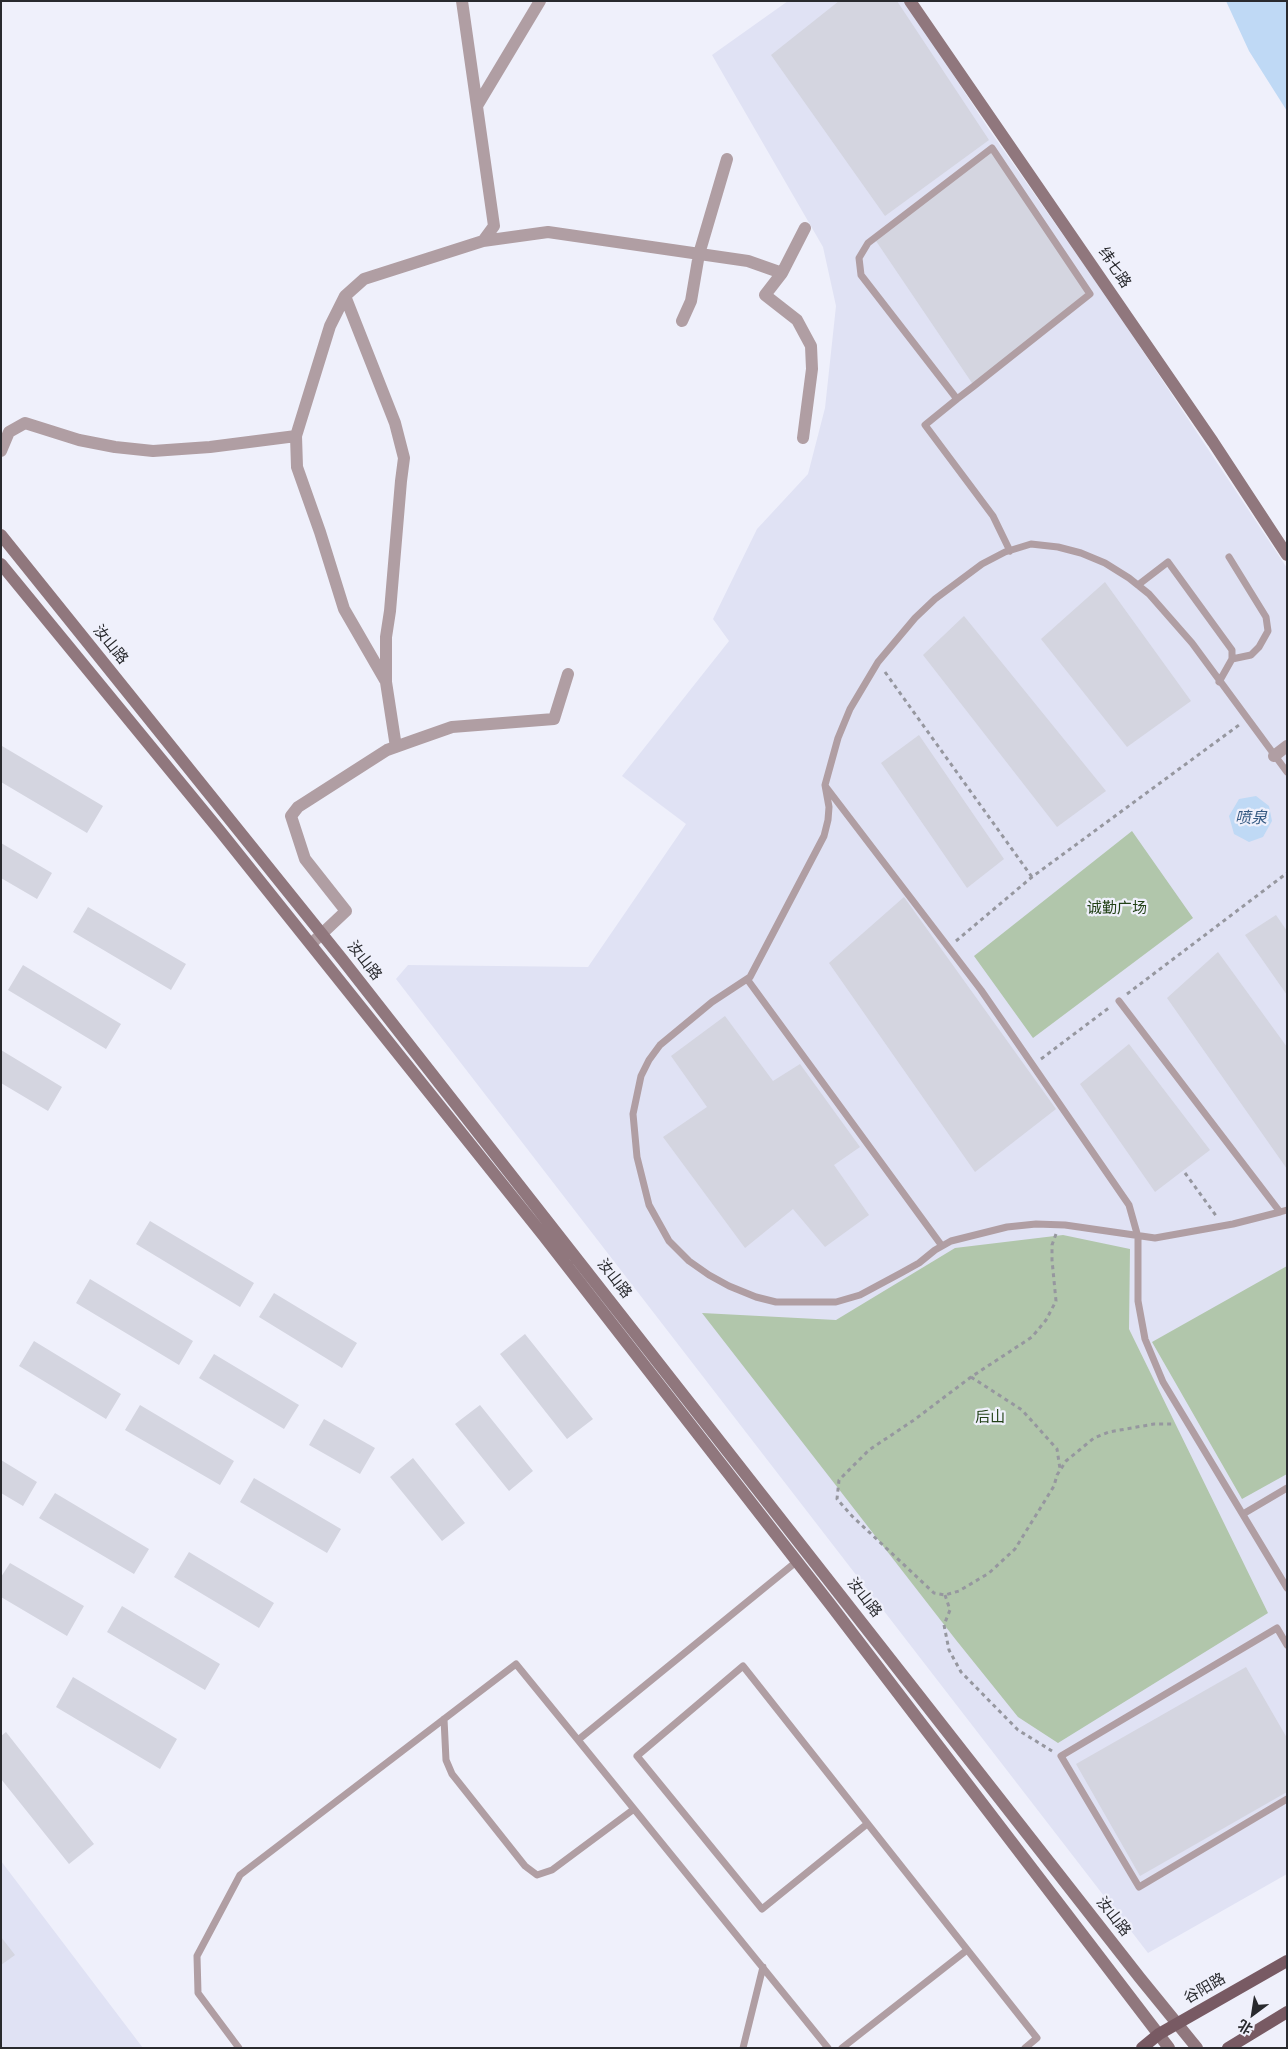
<!DOCTYPE html>
<meta charset="utf-8">
<style>
body{margin:0}
#map{position:relative;width:1288px;height:2049px;overflow:hidden;background:#eff0fb;font-family:"DM Sans","Noto Sans SC",sans-serif}
canvas{display:block}
.frame{position:absolute;inset:0;border:2px solid #292a2e;pointer-events:none}
.north{position:absolute;left:1228px;top:1989px;width:50px;height:50px;-webkit-text-stroke:4px #eff0fb;paint-order:stroke;rotate:211deg;font-size:14px;font-weight:700;line-height:20px;text-align:center;color:#292a2e}
.north::after{content:'';display:block;margin:auto;width:18px;height:22px;background:#292a2e;clip-path:polygon(50% 0,100% 100%,50% 72%,0 100%)}
</style>
<div id="map">
<canvas width="1288" height="2049"></canvas>
<div class="frame"></div>
<div class="north">北</div>
</div>
<script>
const c = document.querySelector('canvas').getContext('2d');
c.lineJoin = 'round';
function fillPath(path, color) {
  c.fillStyle = color;
  c.fill(path, 'evenodd');
}
function shape(rows) {
  const path = new Path2D();
  for (const r of rows) {
    path.moveTo(r[0], r[1]);
    for (let i = 2; i < r.length; i += 2) path.lineTo(r[i], r[i + 1]);
  }
  return path;
}
function strokePath(path, color, width, dash) {
  c.strokeStyle = color;
  c.lineWidth = width;
  c.lineCap = dash ? 'butt' : 'round';
  c.setLineDash(dash || []);
  c.stroke(path);
}
function drawText(font, color, halo, rows, align = 'center') {
  c.font = font + ' "DM Sans","Noto Sans SC",sans-serif';
  c.lineWidth = 4.5;
  c.setLineDash([]);
  c.textBaseline = 'middle';
  c.strokeStyle = halo;
  c.fillStyle = color;
  for (const [text, x, y, turn = 0] of rows) {
    c.save();
    c.translate(x, y);
    c.rotate((+turn || 0) * Math.PI / 180);
    c.textAlign = isNaN(turn) ? turn : align;
    if (halo) c.strokeText(text, 0, 0);
    c.fillText(text, 0, 0);
    c.restore();
  }
}
const built = shape([
 [788,1,905,1,988,128,1113,306,1287,568,1287,1874,1148,1953,396,979,408,965,588,967,686,824,622,776,729,641,713,619,757,529,808,474,825,408,836,306,823,247,712,55],
 [1,1861,143,2048,1,2048]
]);
const green = shape([
 [1132,831,1193,918,1033,1038,974,956],
 [1063,1235,1130,1249,1129,1329,1268,1613,1058,1743,1018,1717,956,1640,702,1313,836,1320,955,1248],
 [1287,1266,1287,1474,1242,1499,1152,1342]
]);
const water = shape([
 [1226,1,1287,1,1287,111,1249,51],
 [1256,796,1269,806,1272,821,1263,837,1249,842,1234,834,1229,816,1239,799]
]);
const building = shape([
 [839,1,897,1,989,140,885,216,771,55],
 [992,148,1090,294,974,386,874,238],
 [1105,582,1191,701,1127,747,1041,639],
 [964,616,1106,791,1057,827,923,655],
 [919,735,1004,859,967,888,881,763],
 [2,746,103,806,87,833,1,782],
 [1,843,52,873,37,899,1,878],
 [904,897,1056,1109,975,1172,829,963],
 [88,907,186,964,171,990,73,932],
 [1276,915,1287,931,1287,995,1245,935],
 [1218,952,1287,1047,1287,1169,1167,998],
 [23,965,121,1024,106,1049,8,990],
 [725,1016,773,1081,800,1064,860,1147,834,1165,869,1215,825,1247,793,1209,745,1248,663,1137,707,1107,671,1056],
 [1129,1044,1210,1150,1155,1192,1080,1084],
 [1,1050,62,1087,48,1111,1,1083],
 [150,1221,254,1283,240,1307,136,1244],
 [90,1279,193,1341,179,1365,76,1303],
 [274,1293,357,1343,342,1368,259,1317],
 [525,1334,593,1419,567,1439,500,1354],
 [34,1341,121,1394,106,1419,19,1366],
 [214,1354,299,1405,284,1429,199,1378],
 [140,1405,234,1461,220,1485,125,1430],
 [480,1405,533,1471,509,1491,455,1424],
 [324,1419,375,1448,360,1474,309,1445],
 [413,1458,465,1523,442,1541,390,1477],
 [1,1460,37,1482,23,1506,1,1493],
 [254,1478,341,1529,327,1553,240,1502],
 [55,1493,149,1549,134,1574,39,1518],
 [189,1552,274,1603,259,1628,174,1577],
 [10,1563,84,1606,67,1636,1,1597,1,1577],
 [122,1606,220,1664,205,1690,107,1632],
 [1246,1667,1287,1738,1287,1792,1140,1876,1076,1764],
 [73,1677,177,1739,160,1769,56,1707],
 [6,1732,94,1844,69,1864,1,1779,1,1736],
 [1,1937,15,1955,1,1965]
]);
const path = shape([
 [885,672,1032,877],
 [956,941,1032,877,1239,725],
 [1127,994,1287,873],
 [1041,1059,1110,1007],
 [1185,1173,1217,1217],
 [1056,1234,1052,1245,1052,1260,1056,1301,1046,1320,1032,1337,971,1377,914,1420,869,1450,839,1480,837,1499,852,1516,934,1593,945,1595,959,1591,989,1573,1015,1549,1054,1486,1057,1475,1066,1461,1094,1438,1109,1432,1154,1424,1175,1424],
 [971,1377,1022,1410,1057,1449,1060,1469],
 [945,1595,950,1610,944,1625,949,1650,961,1672,1018,1730,1052,1751]
]);
const lane = shape([
 [957,399,861,275,859,258,868,243,992,148,1090,294,974,386,957,399,925,425,993,516,1010,551],
 [1229,557,1266,617,1268,631,1259,647,1251,655,1232,659],
 [1138,585,1168,562,1232,650,1232,659,1219,682],
 [826,787,981,990,1129,1205,1138,1237,1138,1301,1145,1339,1163,1382,1287,1588],
 [747,979,942,1246],
 [1119,1001,1280,1212,1287,1210],
 [1280,1212,1233,1224,1155,1238,1065,1225,1036,1224,1007,1227,951,1241,935,1250,919,1263,901,1273,860,1295,836,1302,776,1302,756,1297,729,1286,709,1275,689,1261,669,1241,649,1205,637,1157,633,1114,641,1076,649,1060,660,1045,712,1002,750,977,824,836,828,820,829,807,825,785,838,738,850,709,878,662,915,618,935,599,982,564,1005,552,1031,544,1058,547,1081,553,1105,563,1129,578,1149,594,1192,643,1287,772],
 [1243,1514,1287,1488],
 [1287,1645,1277,1628,1061,1756,1139,1887,1287,1799],
 [444,1719,446,1760,452,1774,525,1866,537,1875,552,1870,634,1809],
 [578,1740,828,2048],
 [867,1824,762,1909,637,1756,743,1666,1037,2038,1025,2048],
 [239,2048,198,1993,197,1956,240,1875,516,1664,578,1740,796,1562],
 [743,2048,763,1967],
 [842,2048,967,1950]
]);
const street = shape([
 [477,106,540,1],
 [483,241,548,232,748,261,782,273,805,228],
 [782,273,765,295,797,320,811,346,812,369,803,438],
 [682,321,691,301,699,254,727,159],
 [296,436,297,467,320,532,344,609,385,680],
 [1,451,9,432,25,423,79,440,115,447,153,451,210,447,296,436,330,326,345,296],
 [396,747,386,682,386,637,390,611,401,481,404,458,395,423,345,296,364,279,483,241,494,226,462,1],
 [1274,756,1287,746],
 [311,944,346,911,305,859,291,816,298,807,387,750,415,740,452,727,554,719,568,674]
]);
const secondary = shape([
 [910,1,1213,442,1287,555],
 [1,535,342,959,1140,1978,1197,2048],
 [1,564,220,831,543,1235,830,1604,1169,2048]
]);
const primary = shape([
 [1142,2048,1159,2034,1287,1961],
 [1228,2048,1287,2012]
]);
const streetNames = [
 ["纬七路",1114,268,56],
 ["汝山路",110,645,51],
 ["汝山路",364,961,52],
 ["汝山路",614,1279,52],
 ["汝山路",864,1598,52],
 ["汝山路",1113,1917,52],
 ["谷阳路",1205,1989,-30]
];
const parkNames = [
 ["诚勤广场",1117,909],
 ["后山",990,1418]
];
const waterNames = [
 ["喷泉",1251,819]
];
fillPath(built, '#e0e2f4');
fillPath(green, '#b1c6ab');
fillPath(water, '#bfd9f5');
fillPath(building, '#d4d5e0');
strokePath(path, '#96979f', 3, [4, 4]);
strokePath(lane, '#b09ea3', 7);
strokePath(street, '#b09ea3', 12);
strokePath(secondary, '#90777d', 12);
strokePath(primary, '#785a63', 12);
drawText('15px', '#292a2e', '#eff0fb', streetNames);
drawText('15px', '#224117', '#eff0fb', parkNames);
drawText('italic 16px', '#345981', '#eff0fb', waterNames);
</script>
